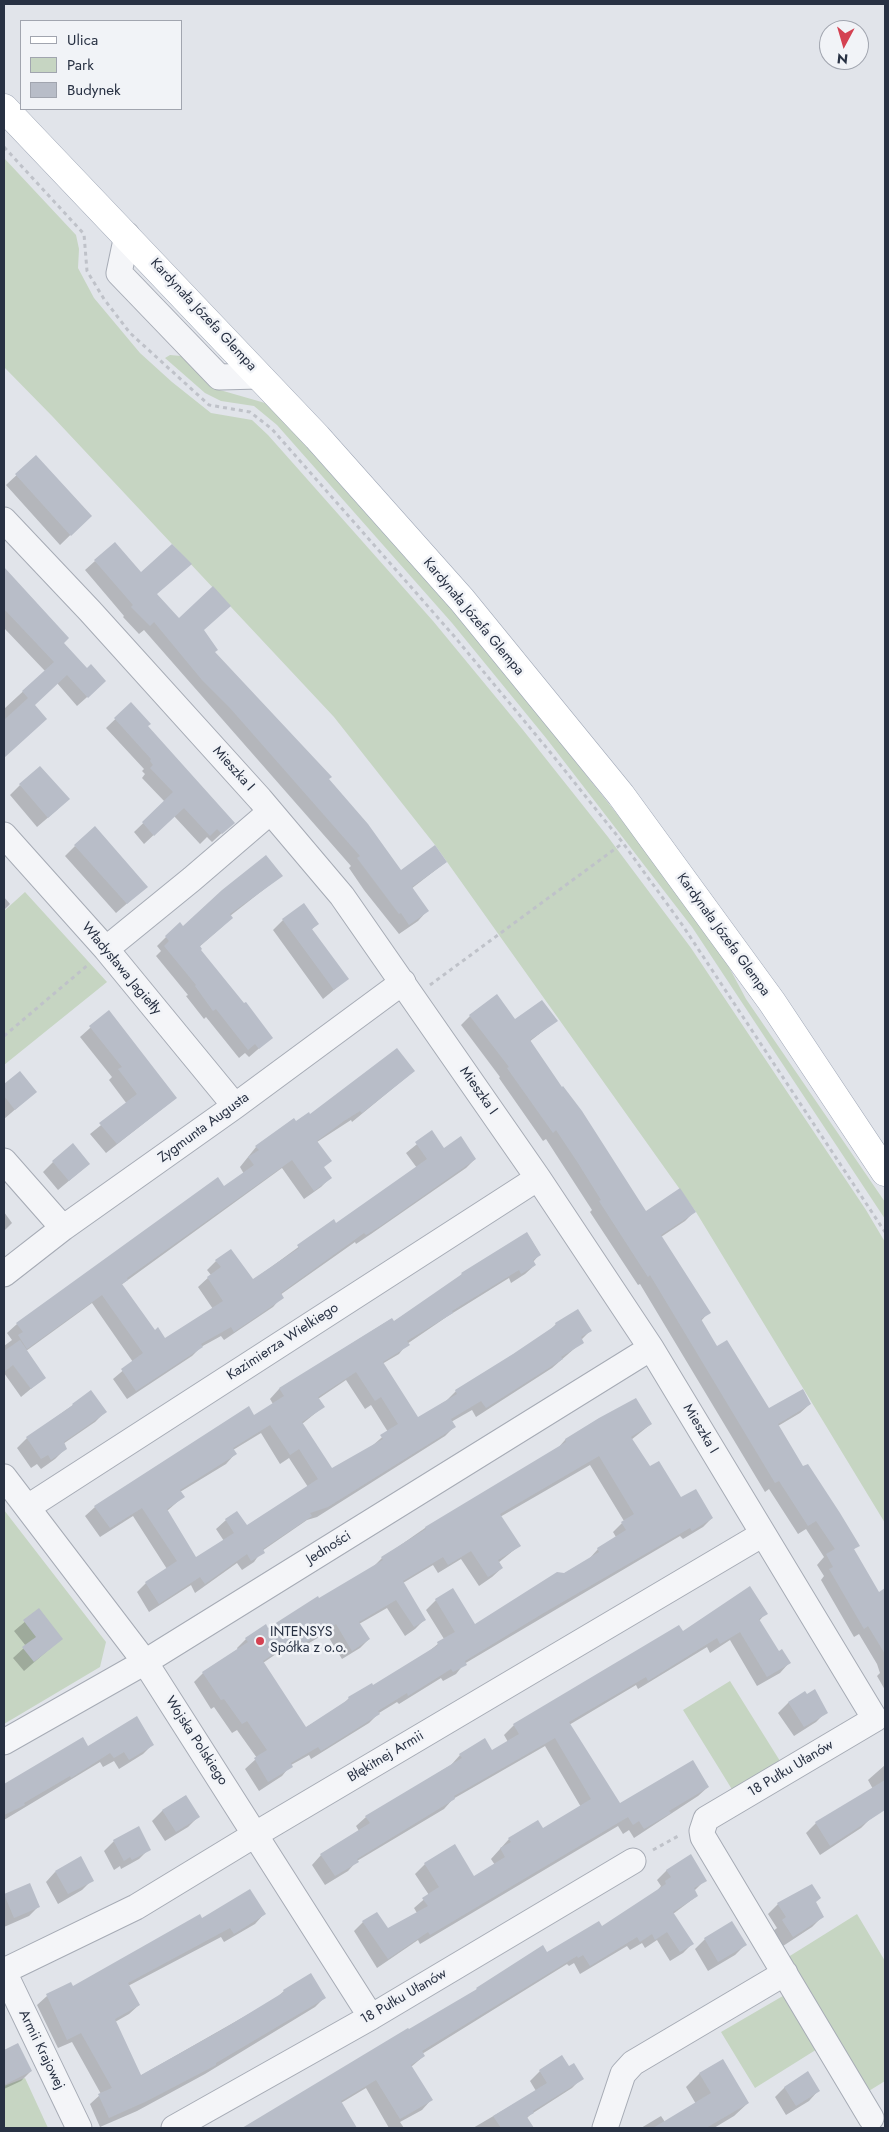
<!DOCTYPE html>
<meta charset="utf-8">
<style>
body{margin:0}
#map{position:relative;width:889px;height:2132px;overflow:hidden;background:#e1e4ea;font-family:Jost,sans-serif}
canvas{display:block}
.frame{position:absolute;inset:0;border:5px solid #283143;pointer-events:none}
.legend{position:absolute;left:20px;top:20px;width:162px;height:90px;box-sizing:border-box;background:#f1f3f7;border:1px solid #a1a5af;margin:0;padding:6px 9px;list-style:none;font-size:15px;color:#283143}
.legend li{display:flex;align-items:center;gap:10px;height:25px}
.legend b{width:25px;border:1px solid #a1a5af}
.north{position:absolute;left:819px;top:20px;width:50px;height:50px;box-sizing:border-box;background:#f1f3f7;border:1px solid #a1a5af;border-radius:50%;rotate:186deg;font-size:14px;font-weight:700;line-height:20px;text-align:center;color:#283143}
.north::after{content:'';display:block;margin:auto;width:18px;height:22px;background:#d44151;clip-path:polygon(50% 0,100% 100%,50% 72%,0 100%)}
</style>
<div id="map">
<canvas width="889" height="2132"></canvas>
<div class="frame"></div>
<ul class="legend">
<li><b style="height:6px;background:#fff"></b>Ulica</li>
<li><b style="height:14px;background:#c6d5c2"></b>Park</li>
<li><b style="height:14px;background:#b8bdc8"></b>Budynek</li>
</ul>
<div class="north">N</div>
</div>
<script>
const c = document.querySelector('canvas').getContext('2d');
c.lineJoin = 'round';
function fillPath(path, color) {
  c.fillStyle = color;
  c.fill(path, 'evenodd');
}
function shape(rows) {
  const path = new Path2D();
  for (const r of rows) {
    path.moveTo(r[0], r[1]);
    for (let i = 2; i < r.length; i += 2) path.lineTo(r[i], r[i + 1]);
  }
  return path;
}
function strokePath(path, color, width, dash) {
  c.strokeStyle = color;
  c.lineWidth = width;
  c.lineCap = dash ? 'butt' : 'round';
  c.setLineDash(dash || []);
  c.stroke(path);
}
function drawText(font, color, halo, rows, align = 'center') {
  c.font = font + ' Jost,sans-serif';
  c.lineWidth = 5;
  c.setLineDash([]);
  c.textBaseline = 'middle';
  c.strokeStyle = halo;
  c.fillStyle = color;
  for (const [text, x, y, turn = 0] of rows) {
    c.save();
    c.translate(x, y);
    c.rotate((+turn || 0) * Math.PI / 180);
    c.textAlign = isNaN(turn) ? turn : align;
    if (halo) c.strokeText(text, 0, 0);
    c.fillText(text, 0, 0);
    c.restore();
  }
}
const green = shape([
 [4,158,76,235,79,249,78,268,94,298,140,353,172,382,211,413,252,420,268,435,433,621,523,730,608,837,691,948,866,1210,885,1242,885,1523,696,1212,435,845,334,717,53,417,4,367],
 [170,355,181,356,213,388,265,403,287,423,485,647,647,852,722,954,746,999,885,1202,885,1219,692,927,546,738,452,623,277,425,254,406,221,401,205,393,165,358],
 [25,892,107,982,4,1065,4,911],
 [4,1510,106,1642,100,1667,4,1724],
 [730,1681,780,1761,733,1791,683,1710],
 [857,1914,885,1961,885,2081,864,2094,785,1959],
 [788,1993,822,2046,755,2088,721,2032],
 [25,2078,48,2128,4,2128,4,2086]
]);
const shadow = shape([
 [36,457,90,516,60,545,6,485],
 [95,561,156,595,179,620,203,631,213,653,327,779,401,872,446,862,411,889,427,911,418,921,399,934,364,890,349,868,351,866,144,630,139,634,123,617,124,616,85,570],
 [4,582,62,643,95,690,77,706,57,683,33,705,36,728,4,757,4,709,45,671,4,628],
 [131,704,224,831,212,842,207,837,200,844,174,816,144,844,134,832,165,802,142,778,145,774,142,771,144,769,106,728],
 [20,785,58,809,37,827,10,795],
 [75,846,146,887,116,913,65,856],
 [281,876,230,916,222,927,199,947,199,950,271,1038,249,1057,245,1053,239,1058,206,1017,204,1019,186,996,188,995,156,956,161,951,157,946,166,937],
 [4,897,10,904,4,910],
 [283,920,317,924,311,930,347,979,323,999,273,930],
 [109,1011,176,1098,106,1153,90,1134,127,1104,109,1080,112,1077,80,1037],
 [470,1016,515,1020,556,1021,529,1042,646,1213,694,1212,685,1221,661,1237,709,1312,701,1321,717,1347,768,1410,810,1404,800,1413,778,1426,803,1468,858,1545,853,1550,879,1593,881,1592,885,1600,885,1690,877,1676,880,1673,877,1664,859,1634,854,1637,821,1580,824,1576,817,1565,824,1557,806,1529,798,1534,769,1489,765,1492,640,1284,638,1285,590,1212,592,1210,546,1139,543,1141,499,1078,500,1077,461,1025],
 [414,1071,352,1122,351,1120,317,1142,323,1168,330,1178,321,1187,304,1199,282,1168,121,1285,154,1332,165,1340,213,1309,198,1287,211,1275,207,1270,216,1261,252,1281,334,1221,336,1224,417,1168,406,1153,432,1132,444,1150,475,1159,466,1168,371,1234,356,1244,355,1242,280,1295,282,1297,273,1307,224,1340,221,1336,201,1347,192,1356,127,1399,113,1379,133,1362,92,1303,26,1351,44,1378,21,1397,4,1373,4,1346,12,1340,7,1333,17,1324,217,1179,224,1188,244,1174,240,1167,256,1147,309,1116],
 [20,1073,25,1101,4,1119,4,1086],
 [53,1162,89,1164,58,1190,43,1172],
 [4,1212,12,1223,4,1231],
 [527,1233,540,1254,533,1262,535,1265,525,1274,511,1283,509,1278,448,1316,407,1344,399,1354,382,1364,417,1419,446,1401,456,1391,547,1333,556,1324,590,1331,581,1340,582,1342,552,1368,476,1417,472,1410,451,1422,454,1427,445,1436,317,1517,307,1520,262,1551,254,1562,242,1570,237,1563,195,1593,191,1585,149,1612,137,1592,146,1583,167,1569,133,1516,100,1537,85,1516,95,1507,248,1408,254,1416,273,1404,270,1399,279,1389,391,1319,393,1322,454,1282,462,1274],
 [346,1380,365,1409,371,1405,388,1432,372,1446,331,1470,302,1424,323,1407,318,1399],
 [261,1433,280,1464,289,1458,308,1487,247,1527,226,1520,216,1529,224,1541,196,1559,167,1511,183,1497,180,1492,226,1464,235,1454,233,1450],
 [91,1392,105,1412,95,1422,63,1444,65,1449,55,1459,41,1469,37,1464,31,1468,17,1448,27,1438],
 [600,1419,651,1424,631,1440,649,1468,681,1499,712,1518,703,1527,683,1539,680,1536,464,1664,456,1674,443,1681,441,1678,399,1704,397,1702,379,1713,369,1723,311,1759,309,1755,291,1765,282,1776,259,1791,245,1769,257,1758,237,1730,232,1733,214,1707,211,1709,194,1682,203,1673,238,1650,237,1648,246,1639,268,1630,373,1567,382,1558,425,1528,558,1448,565,1440],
 [590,1465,624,1521,613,1532,616,1537,598,1549,589,1559,474,1626,452,1590,436,1600,426,1610,444,1639,428,1652,373,1687,349,1698,341,1706,305,1728,263,1663,289,1645,294,1652,326,1633,342,1659,360,1648,369,1639,359,1624,387,1608,405,1636,415,1629,424,1620,403,1583,433,1565,438,1573,461,1559,479,1586,492,1577,502,1568,498,1563,519,1546,500,1517],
 [39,1610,61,1639,24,1671,13,1658,26,1646,14,1631],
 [766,1613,759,1621,778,1652,789,1663,780,1673,757,1686,730,1640,710,1653,707,1647,638,1689,636,1685,569,1725,620,1805,708,1787,698,1796,634,1838,629,1830,623,1834,618,1826,420,1944,418,1940,377,1968,354,1931,363,1922,388,1930,417,1913,414,1908,429,1895,415,1874,425,1864,474,1878,495,1865,491,1859,509,1839,543,1830,581,1807,545,1746,453,1799,444,1809,357,1861,348,1871,325,1885,312,1865,321,1855,359,1831,356,1826,366,1817,451,1765,460,1755,492,1752,508,1742,504,1735,514,1725,683,1633],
 [805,1693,826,1712,816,1722,794,1736,778,1713,788,1703],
 [82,1739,88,1748,153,1744,143,1754,119,1769,114,1761,103,1767,100,1762,4,1820,4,1786],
 [885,1765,885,1797,879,1800,868,1780],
 [185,1796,198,1817,188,1827,165,1841,152,1821,162,1811],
 [871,1818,861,1828,820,1855,806,1833,816,1823],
 [114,1841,149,1849,139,1859,121,1869,120,1866,114,1870,104,1851],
 [667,1870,705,1880,694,1891,697,1896,673,1914,692,1944,683,1953,670,1961,657,1940,645,1948,642,1943,630,1950,627,1946,580,1974,574,1963,569,1966,567,1964,422,2054,424,2056,411,2067,431,2100,422,2110,400,2122,404,2128,389,2128,366,2088,341,2103,356,2128,245,2128,472,1994,477,1989,601,1928,656,1892,661,1886,657,1880],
 [55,1872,92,1880,82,1890,58,1904,46,1882],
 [29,1884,39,1906,29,1916,4,1927,4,1896],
 [812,1885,814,1903,822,1917,812,1927,783,1946,773,1931,777,1928,768,1914,778,1904],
 [264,1914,255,1924,224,1942,221,1937,128,1986,139,2005,129,2014,115,2022,140,2076,275,1999,284,1991,310,1975,324,1998,315,2007,205,2074,137,2111,100,2127,90,2104,101,2094,72,2042,58,2048,37,2005,47,1996,71,1984,73,1988,202,1920],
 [732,1923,745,1945,735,1955,708,1971,695,1949,705,1939],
 [18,2044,31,2071,21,2081,4,2089,4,2051],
 [562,2057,569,2068,582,2078,572,2088,530,2115,526,2119,531,2127,529,2128,473,2128,536,2091,530,2081,540,2071],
 [723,2060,748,2103,734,2116,714,2128,641,2128,661,2116,665,2122,696,2104,686,2087,699,2074],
 [785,2087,818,2091,809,2101,786,2115,775,2097]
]);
const building = shape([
 [36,455,92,516,71,536,15,474],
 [115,542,141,572,172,544,192,564,157,594,179,618,213,586,231,606,204,630,218,650,215,652,332,777,329,779,368,824,401,870,435,845,447,862,412,887,429,911,409,925,401,913,399,914,357,858,360,856,230,708,202,680,154,622,150,626,131,607,133,605,94,560],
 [4,567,69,638,64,643,87,668,91,664,106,681,88,698,67,675,35,705,47,719,4,758,4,720,28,698,22,691,54,662,4,609],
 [131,702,151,724,148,726,235,823,222,834,217,829,210,836,184,808,154,836,142,822,173,792,150,768,153,765,150,761,151,759,114,718],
 [40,766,70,799,48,818,19,784],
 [95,826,148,887,127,904,74,845],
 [266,855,283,876,230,914,233,918,200,946,202,949,201,950,244,1003,246,1002,273,1038,259,1049,255,1044,248,1050,216,1009,213,1011,195,986,196,985,164,946,169,941,165,936,180,922,183,926,222,890],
 [304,903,319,924,312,929,349,979,334,990,282,919],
 [497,994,515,1019,542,1000,558,1021,530,1040,562,1087,563,1086,582,1111,646,1211,680,1188,696,1212,661,1235,711,1313,701,1319,717,1346,727,1340,769,1408,803,1389,811,1404,778,1424,803,1466,808,1464,840,1513,860,1546,854,1549,879,1592,885,1588,885,1654,868,1626,864,1629,829,1569,833,1567,826,1554,835,1549,816,1521,808,1526,779,1481,775,1483,650,1275,648,1277,599,1201,601,1200,578,1163,556,1130,553,1133,507,1068,509,1067,469,1015],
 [109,1010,177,1098,117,1144,99,1123,137,1094,118,1069,122,1067,89,1026],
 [397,1048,415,1071,362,1113,360,1111,344,1121,317,1141,332,1161,324,1167,332,1178,314,1191,292,1160,127,1278,128,1280,122,1284,155,1330,158,1327,165,1338,223,1301,207,1277,221,1267,215,1260,231,1249,253,1279,299,1248,297,1245,334,1219,336,1223,427,1159,415,1142,432,1130,444,1148,461,1136,476,1159,382,1225,366,1235,364,1233,281,1293,284,1298,234,1332,231,1327,201,1344,203,1347,136,1391,121,1369,143,1353,102,1295,27,1349,18,1335,23,1332,16,1323,218,1177,224,1186,254,1165,248,1157,259,1150,255,1146,294,1118,296,1121,309,1112,310,1114],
 [20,1071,37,1092,15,1110,4,1096,4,1084],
 [73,1143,90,1164,69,1181,52,1161],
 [527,1232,541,1255,533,1260,536,1265,521,1274,519,1270,452,1311,453,1313,407,1341,410,1345,383,1362,418,1417,457,1394,455,1390,513,1354,556,1325,555,1323,578,1309,592,1331,581,1337,584,1343,561,1357,563,1359,486,1408,481,1401,451,1419,456,1427,328,1507,310,1513,312,1516,263,1549,265,1553,251,1561,247,1554,205,1584,200,1577,159,1604,145,1582,177,1561,142,1508,110,1528,94,1506,249,1406,254,1415,284,1396,279,1388,392,1318,394,1321,462,1274,461,1273],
 [356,1372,375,1401,381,1397,398,1424,380,1435,383,1439,332,1468,302,1422,325,1407,318,1397],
 [270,1425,290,1455,299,1449,318,1479,247,1525,237,1511,225,1519,234,1533,196,1557,167,1509,185,1497,180,1490,237,1454,233,1448],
 [20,1340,46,1378,31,1389,13,1365,4,1372,4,1351],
 [91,1390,107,1412,64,1442,67,1449,51,1460,48,1455,41,1459,26,1437,73,1405,72,1404],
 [636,1398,652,1424,631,1437,650,1466,659,1461,681,1497,696,1489,713,1518,692,1531,690,1528,542,1614,465,1661,467,1665,453,1672,451,1669,408,1696,407,1693,378,1711,380,1714,321,1751,318,1747,291,1763,293,1767,268,1782,254,1758,267,1750,247,1721,242,1724,224,1699,221,1700,202,1672,248,1642,245,1638,266,1624,268,1628,318,1596,319,1598,383,1560,381,1557,426,1529,425,1527,566,1442,565,1439,599,1418],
 [599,1456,634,1514,621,1522,626,1530,597,1548,599,1552,564,1573,557,1572,475,1624,453,1588,435,1599,455,1632,437,1642,438,1645,373,1685,372,1683,348,1697,349,1699,306,1727,263,1661,299,1637,303,1644,336,1624,352,1651,370,1639,359,1622,396,1600,414,1627,426,1620,403,1581,443,1557,448,1565,471,1551,488,1577,503,1568,498,1560,521,1546,500,1514],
 [750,1586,768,1614,759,1619,779,1651,782,1649,791,1663,767,1677,740,1632,720,1644,717,1638,648,1681,646,1677,569,1722,620,1803,693,1760,709,1787,669,1811,671,1813,644,1829,639,1821,633,1825,628,1817,430,1935,428,1932,388,1959,362,1921,377,1912,388,1928,428,1906,422,1898,439,1887,424,1863,455,1844,474,1876,505,1857,500,1848,511,1842,508,1838,538,1820,543,1828,591,1799,555,1738,454,1796,455,1799,357,1859,359,1862,335,1876,320,1854,370,1823,365,1816,462,1758,459,1754,485,1738,492,1750,519,1734,513,1724,679,1625,683,1631],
 [39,1608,63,1639,34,1662,22,1647,36,1637,23,1620],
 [815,1689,828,1713,804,1727,788,1702,805,1691,807,1694],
 [137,1716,154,1745,129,1760,124,1752,114,1758,110,1753,71,1778,70,1776,24,1803,25,1805,4,1815,4,1784,83,1737,88,1746],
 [885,1780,885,1810,830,1846,815,1822],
 [186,1795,200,1817,176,1832,162,1810],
 [139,1826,151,1850,132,1860,130,1857,124,1861,113,1840],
 [691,1854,707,1881,694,1888,698,1896,673,1912,694,1944,680,1952,667,1932,655,1940,652,1934,640,1942,637,1937,590,1966,583,1955,578,1958,577,1956,422,2051,425,2056,411,2065,433,2100,400,2119,376,2080,341,2101,357,2128,242,2128,408,2028,409,2029,477,1989,476,1988,543,1945,547,1952,599,1921,602,1926,666,1884,665,1881,671,1877,666,1870],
 [81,1856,94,1881,68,1894,55,1871],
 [30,1883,40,1907,14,1918,4,1894],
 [812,1884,821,1898,816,1902,824,1917,793,1937,782,1920,786,1917,777,1903],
 [250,1889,266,1914,234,1934,230,1928,128,1983,140,2005,115,2019,141,2075,225,2028,284,1992,283,1990,311,1973,326,1998,216,2063,216,2065,147,2101,109,2118,98,2094,112,2088,81,2033,67,2040,46,1994,71,1982,73,1986,200,1914,202,1918],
 [732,1921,747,1945,718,1962,704,1938],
 [18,2043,32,2071,4,2085,4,2050],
 [562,2055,569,2066,574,2063,584,2079,533,2111,534,2113,527,2117,534,2128,501,2128,493,2116,547,2083,539,2070],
 [723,2059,749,2103,706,2128,653,2128,711,2093,699,2073],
 [808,2071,820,2091,796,2106,784,2087]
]);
const path = shape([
 [4,147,84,234,87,271,104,299,130,333,209,405,250,412,272,429,454,636,550,752,623,843,683,926,885,1232],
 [430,985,623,843],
 [4,1036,89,964],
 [653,1850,680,1835]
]);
const minor = shape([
 [127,235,119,273,219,377,260,376],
 [4,520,90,611,260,799,342,896,538,1178,651,1348,875,1719,706,1819,702,1831,703,1837,871,2118],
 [4,835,106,949,235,1106],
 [106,949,192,879,270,812],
 [4,1161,63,1228],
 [4,1274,63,1228,235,1106,403,982],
 [4,1477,145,1662,371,2017],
 [28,1507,538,1178],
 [4,1742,145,1662,651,1348],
 [4,1971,136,1907,256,1834,763,1534],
 [4,1972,79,2128],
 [174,2128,371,2017,633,1861],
 [605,2128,623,2074,633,2063,785,1973]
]);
const major = shape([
 [4,108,317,437,462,600,621,795,772,1002,885,1172]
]);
const markers = [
 [260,1641,5,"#d44151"]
];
const streetNames = [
 ["Kardynała Józefa Glempa",203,315,47],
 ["Kardynała Józefa Glempa",473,617,50],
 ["Mieszka I",233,769,48],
 ["Kardynała Józefa Glempa",723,935,54],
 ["Władysława Jagiełły",121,969,50],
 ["Mieszka I",478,1091,55],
 ["Zygmunta Augusta",204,1128,-36],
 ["Kazimierza Wielkiego",283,1342,-33],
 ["Mieszka I",700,1429,59],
 ["Jedności",329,1548,-32],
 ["Wojska Polskiego",196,1741,57],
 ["Błękitnej Armii",386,1757,-31],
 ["18 Pułku Ułanów",791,1769,-31],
 ["18 Pułku Ułanów",404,1997,-30],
 ["Armii Krajowej",41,2050,64]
];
const poiNames = [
 ["INTENSYS",270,1633],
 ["Spółka z o.o.",270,1649]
];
fillPath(green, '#c6d5c2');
fillPath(shadow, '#0003');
fillPath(building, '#b8bdc8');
strokePath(minor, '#a6abb5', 27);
strokePath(major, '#a0a8b7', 29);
strokePath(path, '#bfc2c9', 3, [4, 4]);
strokePath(minor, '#f4f5f8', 25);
strokePath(major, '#fff', 28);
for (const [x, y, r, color] of markers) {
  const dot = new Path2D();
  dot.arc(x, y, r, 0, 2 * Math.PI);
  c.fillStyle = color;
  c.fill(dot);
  strokePath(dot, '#f1f3f7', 2);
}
drawText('14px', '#283143', '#f1f3f7', streetNames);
drawText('14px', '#283143', '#f1f3f7', poiNames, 'left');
</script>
